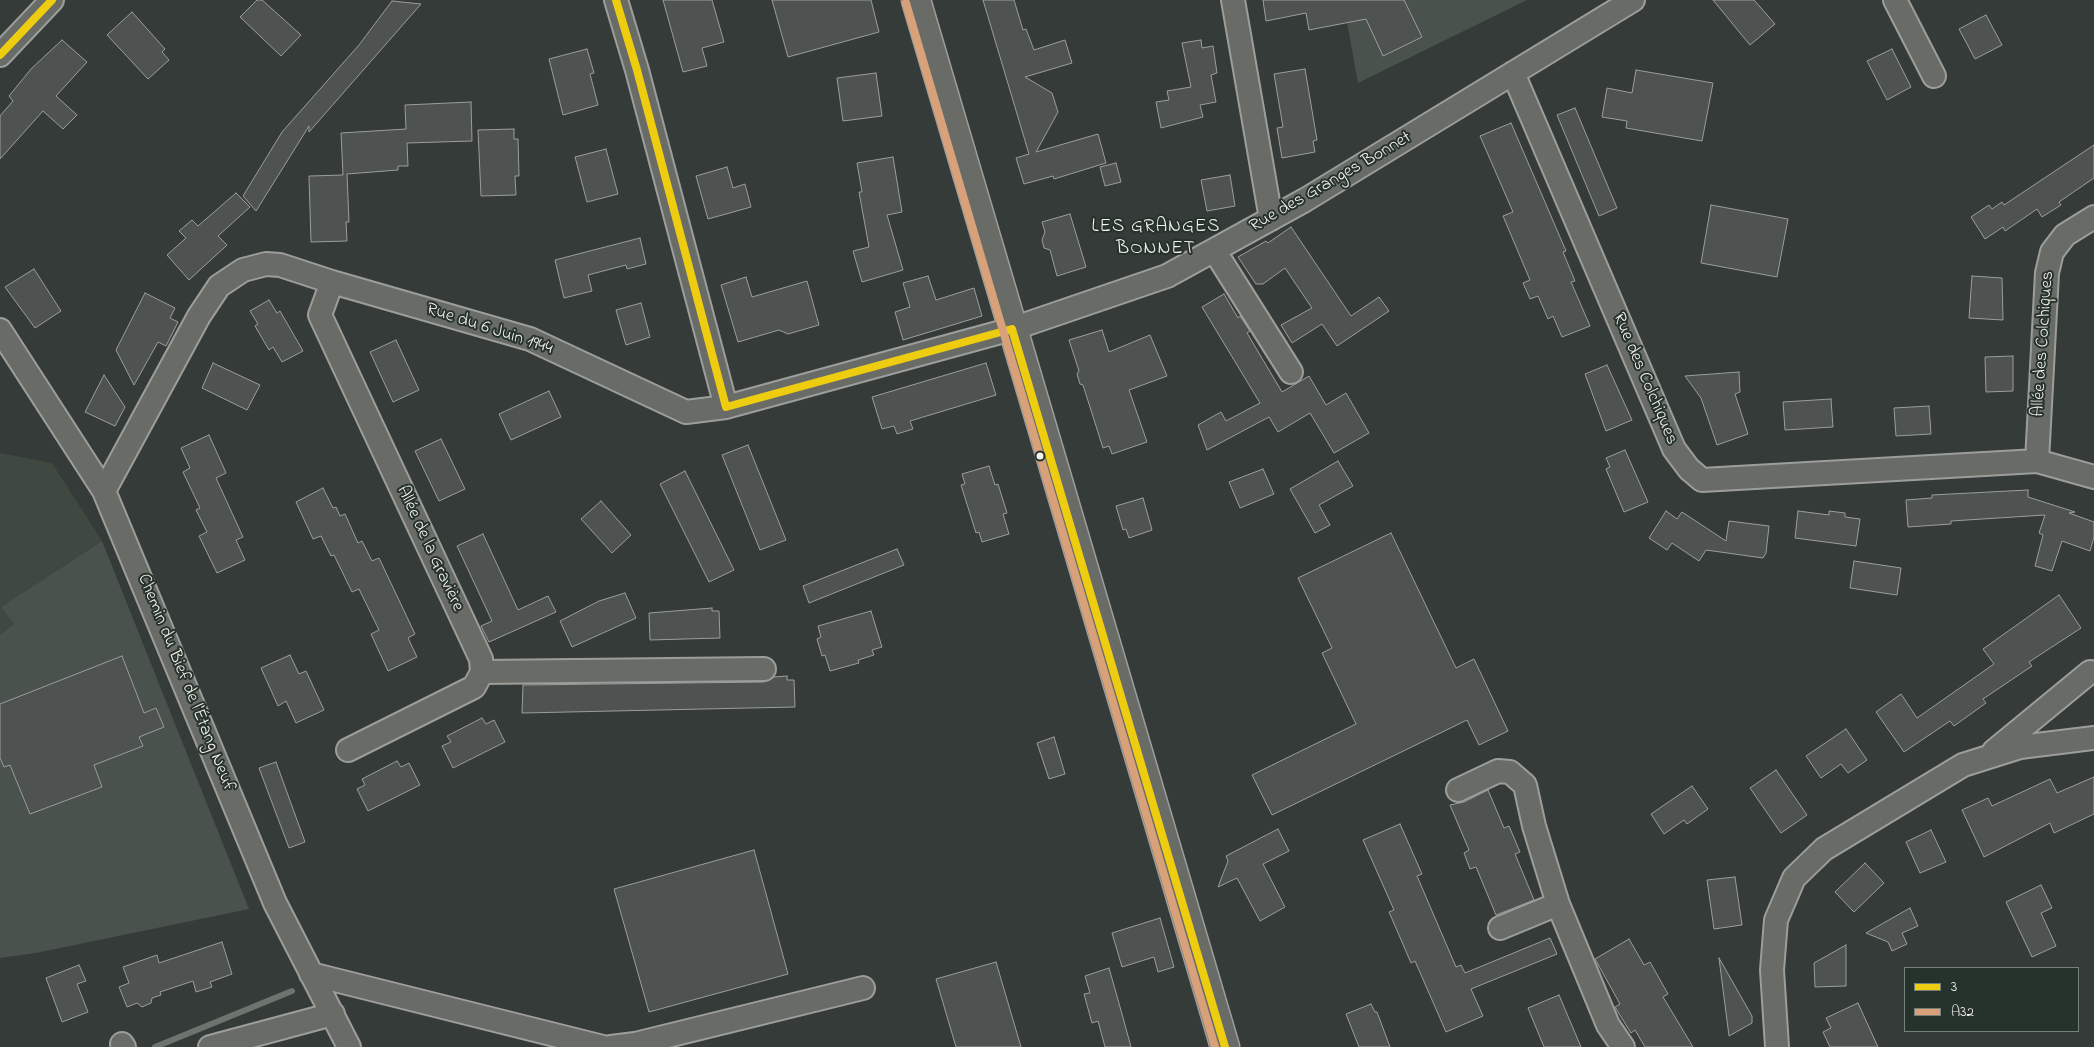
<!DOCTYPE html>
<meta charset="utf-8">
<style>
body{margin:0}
#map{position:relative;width:2094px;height:1047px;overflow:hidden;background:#353b38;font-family:"Indie Flower",sans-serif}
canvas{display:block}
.legend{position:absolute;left:1904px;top:967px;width:175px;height:65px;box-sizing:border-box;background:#26332d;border:1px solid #787f78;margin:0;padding:6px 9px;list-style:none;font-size:15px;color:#f4f1e8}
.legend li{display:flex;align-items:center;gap:10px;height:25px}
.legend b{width:25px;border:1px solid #787f78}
</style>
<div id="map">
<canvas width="2094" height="1047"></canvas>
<ul class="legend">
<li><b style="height:6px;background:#eecd11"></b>3</li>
<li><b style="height:6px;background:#d9a179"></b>A32</li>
</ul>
</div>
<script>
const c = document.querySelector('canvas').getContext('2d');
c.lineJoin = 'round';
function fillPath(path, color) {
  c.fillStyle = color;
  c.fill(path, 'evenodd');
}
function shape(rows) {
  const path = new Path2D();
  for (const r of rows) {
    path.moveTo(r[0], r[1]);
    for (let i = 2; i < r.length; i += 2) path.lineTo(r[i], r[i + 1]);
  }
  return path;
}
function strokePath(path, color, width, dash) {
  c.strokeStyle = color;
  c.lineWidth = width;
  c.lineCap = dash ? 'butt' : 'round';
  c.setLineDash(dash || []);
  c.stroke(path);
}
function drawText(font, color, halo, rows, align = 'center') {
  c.font = font + ' "Indie Flower",sans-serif';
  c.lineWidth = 4;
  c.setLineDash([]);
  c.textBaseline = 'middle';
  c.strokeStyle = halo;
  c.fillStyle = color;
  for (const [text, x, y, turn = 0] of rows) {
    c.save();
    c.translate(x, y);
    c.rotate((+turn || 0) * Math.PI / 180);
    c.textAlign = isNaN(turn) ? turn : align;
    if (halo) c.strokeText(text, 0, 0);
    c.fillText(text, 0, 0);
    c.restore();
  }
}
const built = shape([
 [0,453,52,463,102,541,1,607,14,624,0,635]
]);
const green = shape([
 [1343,0,1527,0,1358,83],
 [102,541,249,909,36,953,0,958,0,635,14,624,1,607]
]);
const stream = shape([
 [155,1047,292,991]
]);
const building = shape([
 [257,0,262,0,301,35,281,56,240,17,257,0],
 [663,0,712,0,724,42,702,48,707,66,683,72,663,0],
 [772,0,871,0,879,32,788,57,772,0],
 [983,0,1014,0,1023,30,1026,29,1034,50,1065,40,1072,63,1025,77,1052,93,1058,112,1036,152,1098,134,1106,163,1054,179,1053,176,1024,184,1016,158,1029,154,983,0],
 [1263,0,1404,0,1422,37,1383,56,1366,19,1309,30,1306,13,1266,21,1263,0],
 [1713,0,1754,0,1775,24,1750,45,1713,0],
 [392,1,421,4,309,132,309,126,256,211,243,196,282,132,359,45,392,1],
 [132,12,165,49,162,52,169,60,148,79,107,35,132,12],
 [1986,15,2002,45,1975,59,1959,29,1986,15],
 [62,40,87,62,56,96,77,115,63,129,43,111,0,159,0,116,13,101,9,96,31,69,62,40],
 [1201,40,1202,48,1213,46,1217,73,1211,75,1216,102,1200,105,1203,117,1161,128,1156,102,1169,100,1167,91,1191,87,1182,43,1201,40],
 [587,49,594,73,590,74,598,105,563,115,549,59,587,49],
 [1892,49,1911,87,1887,100,1867,61,1892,49],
 [1305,69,1317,140,1313,141,1315,152,1282,158,1277,128,1283,127,1274,74,1305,69],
 [1636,70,1713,83,1702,141,1626,128,1627,121,1602,117,1607,88,1632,93,1636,70],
 [876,73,882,116,843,121,837,78,876,73],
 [471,102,472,141,407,143,408,166,398,166,398,170,347,174,349,222,346,222,347,241,311,242,309,176,343,175,341,133,406,129,405,105,471,102],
 [1575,108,1617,208,1599,216,1557,115,1575,108],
 [1511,123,1566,251,1563,252,1575,281,1571,282,1590,326,1562,337,1553,316,1548,319,1538,296,1530,299,1523,283,1530,280,1503,216,1513,212,1480,136,1511,123],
 [514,129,514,139,518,139,519,176,515,176,516,195,481,196,478,130,514,129],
 [2094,145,2094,178,2059,202,2061,205,2042,217,2037,209,2005,231,2003,227,1985,239,1971,217,1989,205,1992,209,2002,202,2004,205,2094,145],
 [606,149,618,194,587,202,575,157,606,149],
 [893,157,902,212,887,215,903,270,862,282,853,251,869,247,859,192,862,192,857,163,893,157],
 [1116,163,1121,182,1105,186,1100,167,1116,163],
 [727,167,733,188,745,184,751,207,708,219,696,176,727,167],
 [1230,175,1235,206,1207,211,1201,180,1230,175],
 [236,193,250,207,218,236,227,245,189,280,167,255,186,238,179,231,192,220,198,226,236,193],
 [1711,205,1788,219,1777,277,1701,263,1711,205],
 [1070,214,1086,267,1057,276,1050,250,1044,248,1042,240,1045,232,1042,222,1070,214],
 [1291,227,1351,316,1379,297,1389,311,1337,346,1322,324,1292,343,1281,325,1312,308,1285,268,1263,284,1256,284,1238,257,1266,241,1268,243,1291,227],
 [640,238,646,264,627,269,626,265,588,275,592,291,564,298,555,260,640,238],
 [34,269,61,311,35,328,5,287,34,269],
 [928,276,936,300,974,288,982,316,903,340,895,312,910,307,903,283,928,276],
 [1972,276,2002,278,2003,320,1969,318,1972,276],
 [746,277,752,297,807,281,819,325,788,334,779,330,738,342,721,285,746,277],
 [145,293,175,308,170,318,178,322,166,346,158,342,134,385,116,350,145,293],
 [1224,294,1238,318,1240,316,1250,331,1247,333,1282,392,1309,376,1326,405,1346,393,1369,433,1334,453,1310,413,1278,432,1269,417,1207,450,1198,425,1221,412,1226,421,1260,403,1202,307,1224,294],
 [269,300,277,313,280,311,303,351,282,362,273,347,269,350,255,326,258,324,250,311,269,300],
 [641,303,650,337,626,345,616,310,641,303],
 [1102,330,1109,352,1150,335,1167,376,1129,390,1147,442,1112,454,1109,446,1103,448,1083,385,1080,384,1077,374,1079,371,1069,340,1102,330],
 [396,340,419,390,393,402,370,352,396,340],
 [2013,356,2013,391,1986,392,1985,357,2013,356],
 [213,363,260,385,247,410,202,388,213,363],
 [986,363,996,395,910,421,913,429,897,434,894,426,882,429,872,397,986,363],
 [1607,365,1632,420,1606,431,1585,374,1607,365],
 [1739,372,1740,392,1735,394,1748,434,1717,445,1701,398,1685,376,1739,372],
 [104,375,125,407,115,426,85,412,104,375],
 [549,391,561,417,511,440,499,414,549,391],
 [1831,399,1833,427,1785,430,1783,402,1831,399],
 [1929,406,1931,434,1896,436,1894,408,1929,406],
 [209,435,226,473,216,478,243,537,236,540,245,560,217,573,199,536,207,532,196,510,200,508,183,472,190,468,181,448,209,435],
 [441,439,465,489,439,501,415,451,441,439],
 [748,445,786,540,760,550,722,455,748,445],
 [1625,450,1648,502,1624,512,1606,469,1610,467,1606,458,1625,450],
 [1338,461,1353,486,1319,505,1330,525,1315,533,1290,489,1338,461],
 [989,466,995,485,998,484,1007,513,1003,514,1009,534,982,542,979,532,976,533,961,485,965,484,962,474,989,466],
 [1263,469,1274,494,1240,508,1229,482,1263,469],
 [685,471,734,570,709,582,660,484,685,471],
 [323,488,333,508,336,507,340,516,345,514,358,543,362,541,372,561,379,558,415,634,408,638,417,657,388,671,371,634,379,630,359,589,352,592,334,555,331,556,321,536,313,539,296,502,323,488],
 [2028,490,2028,497,2075,512,2069,513,2094,522,2094,537,2090,551,2062,541,2052,571,2035,566,2043,535,2039,533,2045,515,1951,521,1951,524,1908,527,1906,500,1932,498,1932,495,2028,490],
 [1143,498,1152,530,1129,538,1126,529,1123,530,1116,506,1143,498],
 [601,501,631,535,612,553,581,519,601,501],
 [1666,511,1677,519,1682,512,1726,541,1729,521,1769,526,1766,553,1763,558,1706,550,1699,561,1672,543,1667,550,1649,538,1666,511],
 [1798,511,1829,515,1829,511,1845,513,1845,517,1860,519,1856,546,1795,538,1798,511],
 [1391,533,1456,668,1474,659,1508,731,1479,745,1467,720,1272,815,1252,775,1356,724,1322,653,1332,648,1298,578,1391,533],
 [483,534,518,610,548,596,556,612,489,642,481,626,492,621,457,546,483,534],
 [897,549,904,565,809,603,803,586,897,549],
 [1854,561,1901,568,1897,595,1850,588,1854,561],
 [625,593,636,618,572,647,560,621,599,601,625,593],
 [2059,595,2081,628,2029,662,2032,666,1983,699,1986,703,1954,726,1950,721,1904,752,1876,712,1901,694,1917,718,1994,664,1983,649,2059,595],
 [712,608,712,611,719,611,720,638,650,640,649,613,712,608],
 [871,611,882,647,872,650,874,655,858,660,859,663,830,671,825,655,822,656,817,639,821,637,818,626,871,611],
 [290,655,299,674,306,671,324,710,296,723,286,701,278,706,261,668,290,655],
 [122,656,144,713,156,708,164,727,139,737,143,746,94,765,102,787,30,814,10,765,4,767,0,758,0,704,122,656],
 [787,676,787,680,794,680,795,707,522,713,523,685,764,682,774,677,787,676],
 [482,718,486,724,494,720,505,742,453,768,442,746,451,742,447,736,482,718],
 [1846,729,1867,760,1848,773,1841,764,1821,778,1806,756,1846,729],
 [1054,737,1065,774,1049,779,1037,743,1054,737],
 [397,761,401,767,409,763,420,785,368,811,357,789,365,785,362,779,397,761],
 [276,762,305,842,289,848,259,768,276,762],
 [1776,770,1807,815,1781,833,1750,788,1776,770],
 [2094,777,2094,814,2054,833,2050,823,1984,857,1962,810,1988,798,1992,806,2050,779,2057,793,2094,777],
 [1692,786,1708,809,1687,824,1684,820,1664,834,1651,814,1692,786],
 [1488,790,1504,828,1509,826,1512,833,1520,852,1515,854,1534,900,1496,915,1476,867,1470,869,1464,853,1469,850,1450,805,1464,802,1488,790],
 [1400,824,1422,874,1417,876,1456,967,1461,965,1465,973,1550,938,1557,954,1471,989,1483,1016,1446,1032,1415,961,1411,963,1402,942,1389,912,1394,910,1363,840,1400,824],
 [1278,829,1289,851,1263,864,1285,907,1260,921,1237,878,1218,887,1228,861,1226,856,1278,829],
 [1931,830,1946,862,1920,873,1906,842,1931,830],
 [754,850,788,974,649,1012,614,889,754,850],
 [1865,863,1884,883,1854,912,1835,892,1865,863],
 [1735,877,1742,925,1714,929,1707,880,1735,877],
 [2041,885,2052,908,2041,913,2056,946,2032,957,2006,902,2041,885],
 [1910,908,1918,926,1902,933,1907,944,1892,951,1888,942,1866,933,1910,908],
 [1160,918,1174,967,1158,972,1154,957,1122,967,1112,933,1160,918],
 [1629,939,1644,965,1650,962,1668,994,1663,997,1693,1047,1645,1047,1635,1030,1631,1033,1626,1025,1615,1007,1620,1004,1595,959,1629,939],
 [222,942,232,974,210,982,212,987,196,992,193,981,160,992,161,995,152,998,151,1003,142,1007,137,1003,127,1007,119,987,129,983,123,967,157,955,159,963,222,942],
 [1846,945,1846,986,1815,987,1814,963,1846,945],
 [1719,958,1752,1016,1752,1023,1729,1036,1719,958],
 [996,962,1021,1047,956,1047,936,979,996,962],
 [79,965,86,981,77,984,88,1012,62,1022,46,978,79,965],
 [1109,968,1122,1014,1131,1047,1105,1047,1098,1021,1092,1023,1084,994,1090,993,1085,976,1109,968],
 [1559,995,1581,1047,1544,1047,1528,1008,1559,995],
 [1858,1003,1878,1047,1830,1047,1823,1032,1831,1028,1826,1018,1858,1003],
 [1371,1004,1375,1012,1377,1012,1390,1047,1359,1047,1346,1014,1371,1004]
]);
const street = shape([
 [616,0,637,70,726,407],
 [1233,0,1271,219],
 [1895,0,1934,76],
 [0,55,52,0],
 [1513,73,1674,449,1689,469,1702,480,2037,461,2094,477],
 [1214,250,1291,372],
 [332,282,320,315,481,659,482,672,474,687,348,750],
 [0,330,104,491,275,903,349,1047],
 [2037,461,2047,273,2052,252,2065,235,2094,217],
 [104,491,199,316,219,286,243,270,266,264,280,265,332,282,530,339,686,412,726,407,1012,329,1167,276,1305,200,1633,0],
 [482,672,764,669],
 [1994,751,2090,672],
 [1458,790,1498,771,1510,772,1525,785,1534,826,1558,904,1608,1025,1623,1047],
 [1500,928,1558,904],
 [311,974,603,1047],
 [122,1044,124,1047],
 [210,1047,333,1014],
 [611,1047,635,1044,863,988],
 [1777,1047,1772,970,1776,920,1794,878,1824,849,1963,765,2020,747,2094,738]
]);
const primary = shape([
 [916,0,1225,1047]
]);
const bus1 = shape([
 [616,0,637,70,726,407],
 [0,55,52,0],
 [1012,329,1225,1047],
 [726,407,1012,329]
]);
const bus2 = shape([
 [906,3,1215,1047]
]);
const markers = [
 [1040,456,4.5,"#f4f1e8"]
];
const streetNames = [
 ["Rue des Granges Bonnet",1331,183,-30],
 ["Rue du 6 Juin 1944",489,330,18],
 ["Allée des Colchiques",2044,344,-86],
 ["Rue des Colchiques",1644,379,67],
 ["Allée de la Gravière",429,549,65],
 ["Chemin du Bief de l'Étang Neuf",185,683,68]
];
const neighbourhoodNames = [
 ["LES GRANGES",1156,228],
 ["BONNET",1156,250]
];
fillPath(built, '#3f4942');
fillPath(green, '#49524c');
strokePath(stream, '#6d736d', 6);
fillPath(building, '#4e5250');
strokePath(building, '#9c9e9b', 1);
strokePath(street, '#9c9e9b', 26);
strokePath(primary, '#9c9e9b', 31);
strokePath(street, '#686b66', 22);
strokePath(primary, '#686b66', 28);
strokePath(bus1, '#eecd11', 8);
strokePath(bus2, '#d9a179', 8);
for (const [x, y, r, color] of markers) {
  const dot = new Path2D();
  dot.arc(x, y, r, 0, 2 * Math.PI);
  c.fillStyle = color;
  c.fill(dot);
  strokePath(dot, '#26332d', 2);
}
drawText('18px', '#f4f1e8', '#26332d', streetNames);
c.letterSpacing = '1px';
drawText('19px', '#f4f1e8', '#26332d', neighbourhoodNames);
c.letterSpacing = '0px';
</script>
